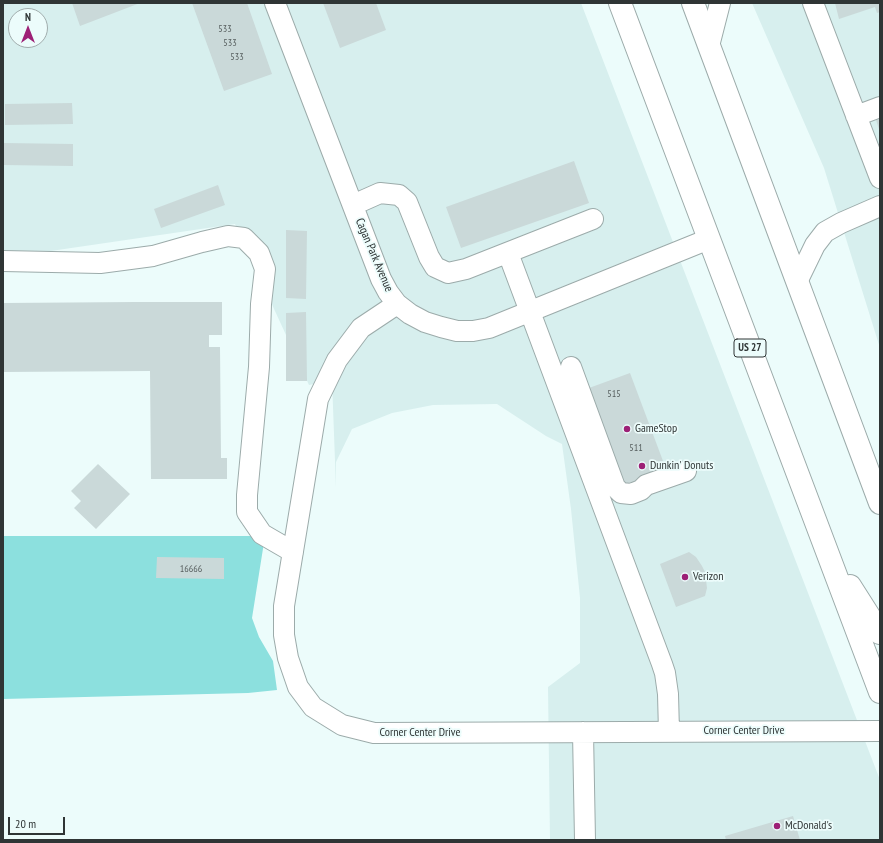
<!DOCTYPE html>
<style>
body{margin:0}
#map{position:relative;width:883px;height:843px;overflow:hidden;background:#ecfcfb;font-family:"PT Sans Narrow",sans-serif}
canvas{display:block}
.frame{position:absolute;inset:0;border:4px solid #2f3535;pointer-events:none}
.north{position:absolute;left:8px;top:8px;width:40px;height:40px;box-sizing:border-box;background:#ecfcfb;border:1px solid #a0acac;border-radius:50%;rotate:0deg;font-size:11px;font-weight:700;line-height:16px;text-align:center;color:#2f3535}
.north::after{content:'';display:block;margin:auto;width:14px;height:18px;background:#9d2076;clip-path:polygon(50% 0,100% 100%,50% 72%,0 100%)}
.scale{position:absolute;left:8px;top:817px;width:57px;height:18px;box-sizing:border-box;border:2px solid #2f3535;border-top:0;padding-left:5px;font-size:12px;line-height:14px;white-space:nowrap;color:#2f3535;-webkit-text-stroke:3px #ecfcfb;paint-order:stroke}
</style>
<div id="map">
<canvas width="883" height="843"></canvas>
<div class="frame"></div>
<div class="north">N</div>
<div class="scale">20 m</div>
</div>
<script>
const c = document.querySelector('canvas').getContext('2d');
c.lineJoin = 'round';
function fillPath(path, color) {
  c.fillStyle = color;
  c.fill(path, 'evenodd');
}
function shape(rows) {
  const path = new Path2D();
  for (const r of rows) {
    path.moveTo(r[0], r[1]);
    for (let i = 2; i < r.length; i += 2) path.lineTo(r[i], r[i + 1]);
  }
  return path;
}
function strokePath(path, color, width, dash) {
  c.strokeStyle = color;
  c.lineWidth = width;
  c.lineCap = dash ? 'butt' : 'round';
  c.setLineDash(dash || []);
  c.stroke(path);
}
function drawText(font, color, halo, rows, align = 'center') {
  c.font = font + ' "PT Sans Narrow",sans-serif';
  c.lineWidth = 3.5;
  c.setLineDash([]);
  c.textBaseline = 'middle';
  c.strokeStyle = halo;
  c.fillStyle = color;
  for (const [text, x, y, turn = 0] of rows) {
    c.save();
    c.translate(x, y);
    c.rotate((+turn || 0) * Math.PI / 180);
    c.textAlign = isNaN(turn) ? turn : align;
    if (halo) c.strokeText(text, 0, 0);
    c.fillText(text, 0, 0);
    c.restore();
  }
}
const built = shape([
 [3,3,581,3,880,780,880,840,550,840,548,687,580,663,580,598,571,509,562,444,546,436,497,404,433,405,392,413,352,429,336,462,336,488,332,380,309,385,235,224,3,258],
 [16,16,40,16,40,40,16,40],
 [752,3,880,3,880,348,824,168]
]);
const green = shape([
 [3,536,265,536,252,618,259,637,273,661,277,690,248,693,3,699]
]);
const building = shape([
 [72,3,140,3,80,26],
 [192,3,247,3,272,74,224,91],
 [323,3,376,3,386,30,340,48],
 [835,3,880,3,880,12,877,13,875,7,839,19],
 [72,103,73,124,5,125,5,104],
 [880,119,880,132,876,120],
 [4,143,73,144,73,166,4,165],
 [574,161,589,203,461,248,446,207],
 [218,185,225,205,161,228,154,209],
 [286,230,307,231,306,299,286,298],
 [135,302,222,302,222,335,209,335,209,347,220,347,221,458,227,458,227,479,151,479,150,371,3,372,3,303],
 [306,312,307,381,286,381,286,313],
 [630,373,666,469,625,485,589,388],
 [98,464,130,494,96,529,74,508,81,501,71,491],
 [689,552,696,557,702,566,705,572,707,588,705,596,676,607,660,564],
 [157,557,224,558,224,579,156,578],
 [793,816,800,840,726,840,725,836]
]);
const minor = shape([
 [275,3,381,279,388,292,397,304,410,314,425,322,441,327,457,331,473,331,489,328,709,239],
 [813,3,880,178],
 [709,46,720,3],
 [856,116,880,107],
 [353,205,380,193,399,195,407,202,429,257,435,267,448,273,466,269,593,219],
 [508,253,662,664,665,673,668,694,669,732],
 [3,261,100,263,153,256,202,242,228,236,244,238,259,253,265,269,261,304,259,367,247,495,247,512,262,534,293,552],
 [797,282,815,245,825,232,841,223,880,206],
 [397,304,361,328,337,360,318,399,284,606,284,635,288,658,298,687,313,707,342,725,374,733,880,731],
 [571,367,615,487,621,493,631,494,641,490,646,485,686,471],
 [583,732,585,840]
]);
const highway = shape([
 [620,3,880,692],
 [693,3,880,503],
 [850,586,880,633]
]);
const markers = [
 [627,429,4,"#9d2076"],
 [642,466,4,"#9d2076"],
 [685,577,4,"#9d2076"],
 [777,826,4,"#9d2076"]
];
const numberNames = [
 ["533",225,29],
 ["533",230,43],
 ["533",237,57],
 ["515",614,394],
 ["511",636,448],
 ["16666",191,569]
];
const shields = [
 [750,348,32]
];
const shieldNames = [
 ["US 27",750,348]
];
const streetNames = [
 ["Cagan Park Avenue",374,255,67],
 ["Corner Center Drive",744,731],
 ["Corner Center Drive",420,733]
];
const poiNames = [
 ["GameStop",635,429],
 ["Dunkin' Donuts",650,466],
 ["Verizon",693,577],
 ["McDonald's",785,826]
];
fillPath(built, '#d7efee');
fillPath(green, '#8ce0de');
fillPath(building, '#cad9d9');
strokePath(minor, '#9cabaa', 22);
strokePath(highway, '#9cabaa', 24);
strokePath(minor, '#fff', 20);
strokePath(highway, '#fff', 22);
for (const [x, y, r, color] of markers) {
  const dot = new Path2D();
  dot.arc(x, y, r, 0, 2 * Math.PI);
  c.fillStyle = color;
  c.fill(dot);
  strokePath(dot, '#ecfcfb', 1.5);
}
drawText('10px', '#565e5e', null, numberNames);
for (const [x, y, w] of shields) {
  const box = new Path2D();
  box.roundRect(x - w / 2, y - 9, w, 18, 3);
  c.fillStyle = '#ecfcfb';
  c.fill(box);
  strokePath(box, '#2f3535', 1);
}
drawText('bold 11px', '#2f3535', null, shieldNames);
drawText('12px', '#2f3535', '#ecfcfb', streetNames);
drawText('12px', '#2f3535', '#ecfcfb', poiNames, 'left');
</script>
